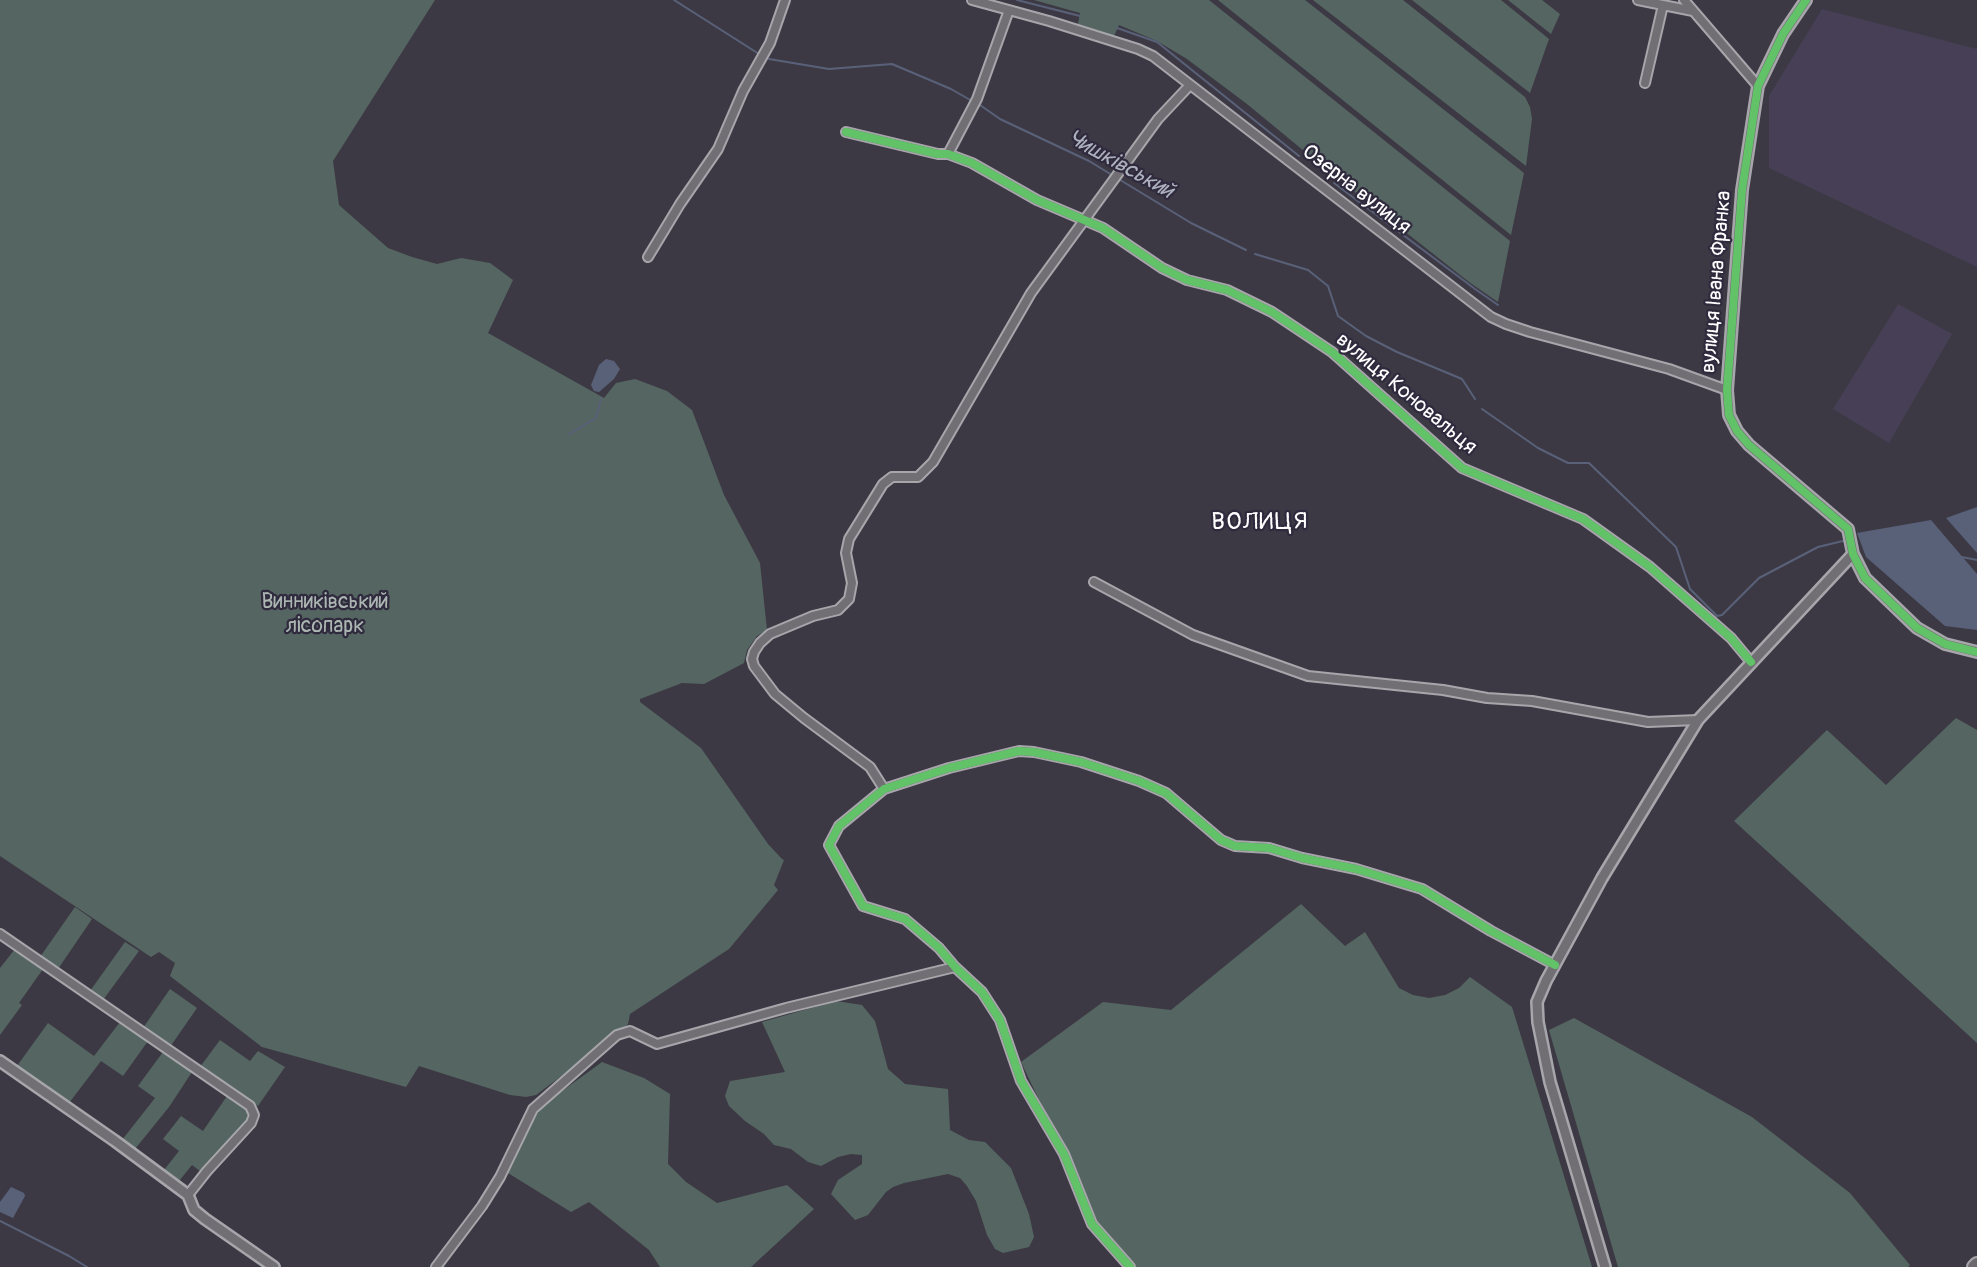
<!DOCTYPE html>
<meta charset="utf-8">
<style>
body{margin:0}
canvas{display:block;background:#3c3944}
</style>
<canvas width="1977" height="1267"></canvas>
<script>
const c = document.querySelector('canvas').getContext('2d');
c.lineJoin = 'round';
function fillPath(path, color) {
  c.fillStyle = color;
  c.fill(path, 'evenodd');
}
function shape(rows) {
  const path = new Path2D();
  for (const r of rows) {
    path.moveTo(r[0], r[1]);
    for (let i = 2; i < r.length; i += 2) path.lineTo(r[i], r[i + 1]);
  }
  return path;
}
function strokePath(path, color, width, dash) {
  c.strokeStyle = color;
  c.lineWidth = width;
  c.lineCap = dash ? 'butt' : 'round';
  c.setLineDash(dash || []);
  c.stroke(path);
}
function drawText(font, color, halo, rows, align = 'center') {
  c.font = font + ' Pangolin,sans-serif';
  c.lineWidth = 4.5;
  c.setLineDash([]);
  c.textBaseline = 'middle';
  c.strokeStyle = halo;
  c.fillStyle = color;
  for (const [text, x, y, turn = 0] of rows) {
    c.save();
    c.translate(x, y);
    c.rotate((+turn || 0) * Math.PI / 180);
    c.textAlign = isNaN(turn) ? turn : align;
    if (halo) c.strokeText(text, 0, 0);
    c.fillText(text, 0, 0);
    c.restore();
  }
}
const built = shape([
 [1822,9,1977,49,1977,267,1769,168,1769,96],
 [1898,304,1952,334,1889,443,1833,409]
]);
const green = shape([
 [0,0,435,0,333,161,339,205,388,248,412,257,437,264,461,258,490,263,513,280,488,333,604,398,616,383,635,379,667,391,692,410,724,495,760,563,767,630,757,636,747,650,744,663,704,684,682,683,640,699,640,702,701,748,768,844,782,859,784,860,774,885,778,890,729,949,630,1014,628,1024,622,1031,536,1095,526,1097,510,1095,419,1066,406,1087,262,1047,170,976,175,963,159,952,151,957,0,856],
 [1034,0,1209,0,1510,241,1498,302,1469,282,1338,179,1247,104,1187,59,1157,41,1119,25,1114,36,1078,24,1080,13],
 [1218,0,1305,0,1524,173,1511,235],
 [1313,0,1403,0,1525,97,1530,107,1532,119,1526,166],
 [1412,0,1501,0,1549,39,1530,93],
 [1508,0,1542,0,1560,14,1551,34],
 [1956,718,1977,730,1977,1043,1734,821,1827,730,1886,785],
 [1301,904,1345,946,1365,932,1399,988,1413,995,1429,998,1445,995,1459,988,1470,977,1512,1007,1592,1267,1136,1267,1096,1220,1021,1062,1103,1002,1171,1010],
 [75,907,92,919,58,969,40,957],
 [125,942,139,951,103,1000,90,991],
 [15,949,43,969,19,1003,22,1005,0,1035,0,968],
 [170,989,197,1008,170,1047,143,1028],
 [836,1001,862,1005,875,1021,888,1069,905,1084,948,1089,950,1130,969,1140,985,1142,1011,1168,1029,1214,1034,1237,1029,1247,1003,1253,995,1249,987,1235,976,1201,967,1186,960,1178,948,1174,904,1183,893,1187,886,1192,868,1215,855,1220,831,1194,838,1180,862,1164,862,1155,851,1154,838,1157,821,1166,808,1162,791,1149,774,1145,764,1134,745,1121,729,1106,725,1096,730,1081,785,1072,762,1022],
 [1574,1018,1752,1117,1850,1193,1910,1265,1908,1267,1618,1267,1549,1030],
 [120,1022,148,1041,123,1076,101,1061,69,1103,17,1066,48,1023,94,1056],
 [220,1040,250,1061,258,1051,285,1067,258,1106,200,1067],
 [163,1052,192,1072,169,1107,135,1149,122,1140,155,1098,138,1086],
 [602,1062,644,1078,670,1094,668,1164,686,1182,717,1203,787,1185,814,1209,751,1267,660,1267,649,1250,589,1202,571,1212,508,1173,533,1119,547,1102],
 [227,1096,246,1108,248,1118,200,1171,192,1165,179,1181,164,1170,179,1151,163,1139,181,1116,203,1131]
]);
const water = shape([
 [606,359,614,361,620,369,614,379,599,392,594,391,591,385,599,365],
 [1977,507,1977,553,1946,518],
 [1931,520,1977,574,1977,630,1945,626,1866,557,1857,533],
 [11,1187,24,1193,25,1196,13,1218,0,1212,0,1202]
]);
const stream = shape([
 [674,0,759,54],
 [1017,0,1080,16],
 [1117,28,1157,42,1299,156],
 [769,59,829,69,892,64,951,89,972,101],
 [980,105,1000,119,1089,161,1191,223,1246,250],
 [1334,183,1475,289,1498,305],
 [1255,254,1308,270,1328,286,1338,316,1366,336,1397,352,1462,379,1475,399],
 [1482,409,1538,448,1568,463,1589,463,1676,547,1690,589,1717,616,1722,615,1759,578,1818,547,1847,540],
 [569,434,596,418,601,399],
 [1962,557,1977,560],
 [0,1221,69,1256,87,1267]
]);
const minor = shape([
 [972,0,1049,21,1138,49,1153,56,1491,317,1506,324,1530,332,1669,369,1727,390],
 [1638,0,1693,11],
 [1684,0,1758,86],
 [1645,83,1663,5],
 [846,132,938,154,948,154,972,163,1037,200,1103,228,1162,268,1187,280,1227,290,1272,312,1332,352,1462,468,1583,519,1650,567,1731,638,1751,662],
 [948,154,977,99,1009,10],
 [648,257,680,204,718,149,743,91,770,43,785,0],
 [1094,582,1193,635,1308,676,1443,690,1487,698,1532,701,1648,722,1698,720],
 [884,789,870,767,804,718,775,694,754,666,752,659,754,652,760,643,770,634,813,616,838,610,849,599,852,583,846,553,849,539,883,484,892,477,918,477,933,462,1031,293,1158,119,1190,85],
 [0,934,250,1106,254,1115,251,1123,207,1171,188,1195],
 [436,1267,482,1206,500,1177,533,1109,617,1035,630,1031,657,1044,786,1008,955,967],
 [1130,1267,1092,1224,1064,1154,1021,1081,1000,1020,982,992,955,967,939,948,905,919,863,906,829,845,839,826,884,789,949,768,1019,751,1034,752,1081,762,1139,781,1166,793,1221,840,1235,846,1269,848,1302,858,1356,869,1422,889,1491,931,1555,965]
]);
const tertiary = shape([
 [1806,0,1783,34,1758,86,1742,190,1727,390,1729,415,1737,431,1749,445,1848,529,1853,554,1865,578,1917,628,1945,644,1977,652],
 [0,1061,115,1141,188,1195,194,1210,205,1219,274,1267],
 [1605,1267,1550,1082,1538,1022,1537,1002,1546,981,1602,878,1698,720,1853,554]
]);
const trunk = shape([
 [1974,1267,1977,1264]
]);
const cycleway = shape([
 [1806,0,1783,34,1758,86,1742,190,1727,390,1729,415,1737,431,1749,445,1848,529,1853,554,1865,578,1917,628,1945,644,1977,652],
 [846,132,938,154,948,154,972,163,1037,200,1103,228,1162,268,1187,280,1227,290,1272,312,1332,352,1462,468,1583,519,1650,567,1731,638,1751,662],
 [1130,1267,1092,1224,1064,1154,1021,1081,1000,1020,982,992,955,967,939,948,905,919,863,906,829,845,839,826,884,789,949,768,1019,751,1034,752,1081,762,1139,781,1166,793,1221,840,1235,846,1269,848,1302,858,1356,869,1422,889,1491,931,1555,965]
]);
const streetNames = [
 ["Озерна вулиця",1356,190,38],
 ["вулиця Івана Франка",1717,282,-85],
 ["вулиця Коновальця",1406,394,40]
];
const parkNames = [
 ["Винниківський",325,603],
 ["лісопарк",325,627]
];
const waterNames = [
 ["Чишківський",1120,165,29]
];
const quarterNames = [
 ["ВОЛИЦЯ",1260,523]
];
fillPath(built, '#463f55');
fillPath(green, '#556561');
fillPath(water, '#596179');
strokePath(stream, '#596179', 2);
strokePath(minor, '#a7a6ab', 12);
strokePath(tertiary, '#a7a6ab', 14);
strokePath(trunk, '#a7a6ab', 16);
strokePath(minor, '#716f74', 8);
strokePath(tertiary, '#716f74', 9);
strokePath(trunk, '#6c696d', 12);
strokePath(cycleway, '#61c268', 8);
drawText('21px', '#fff', '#2f2a3d', streetNames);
drawText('21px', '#acb6b2', '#2f2a3d', parkNames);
drawText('italic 22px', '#aeb2be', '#2f2a3d', waterNames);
c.letterSpacing = '1.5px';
drawText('24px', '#fff', '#2f2a3d', quarterNames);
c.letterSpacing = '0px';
</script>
